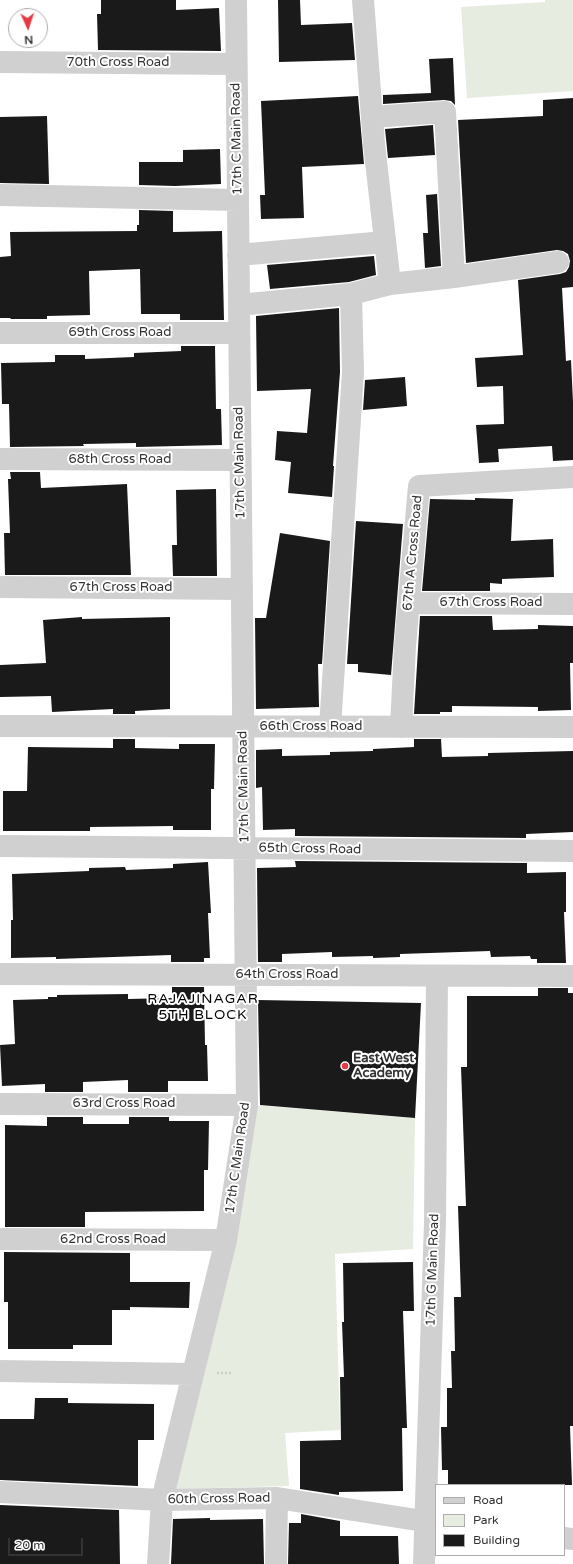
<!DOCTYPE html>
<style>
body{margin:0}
#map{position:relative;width:573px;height:1564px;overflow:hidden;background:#fff;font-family:"Varela Round",sans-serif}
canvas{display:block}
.legend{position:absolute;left:435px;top:1484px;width:130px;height:72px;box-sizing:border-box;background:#fff;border:1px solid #adadad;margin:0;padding:5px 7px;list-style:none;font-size:12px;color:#333}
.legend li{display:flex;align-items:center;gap:8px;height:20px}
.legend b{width:20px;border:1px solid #adadad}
.north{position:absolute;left:8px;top:8px;width:40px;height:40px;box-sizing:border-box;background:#fff;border:1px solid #adadad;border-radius:50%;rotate:177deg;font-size:11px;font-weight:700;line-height:16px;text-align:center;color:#333}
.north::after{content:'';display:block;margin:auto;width:14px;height:18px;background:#e63946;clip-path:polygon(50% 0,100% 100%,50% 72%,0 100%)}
.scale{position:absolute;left:8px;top:1538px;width:75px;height:18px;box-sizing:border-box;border:2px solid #333;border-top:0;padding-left:5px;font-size:12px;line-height:14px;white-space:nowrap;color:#333;-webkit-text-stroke:3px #fff;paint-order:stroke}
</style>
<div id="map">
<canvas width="573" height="1564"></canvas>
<ul class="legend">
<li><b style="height:5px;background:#d0d0d0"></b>Road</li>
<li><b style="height:11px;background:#e6ecdf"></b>Park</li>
<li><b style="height:11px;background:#1a1a1a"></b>Building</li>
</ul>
<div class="north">N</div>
<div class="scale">20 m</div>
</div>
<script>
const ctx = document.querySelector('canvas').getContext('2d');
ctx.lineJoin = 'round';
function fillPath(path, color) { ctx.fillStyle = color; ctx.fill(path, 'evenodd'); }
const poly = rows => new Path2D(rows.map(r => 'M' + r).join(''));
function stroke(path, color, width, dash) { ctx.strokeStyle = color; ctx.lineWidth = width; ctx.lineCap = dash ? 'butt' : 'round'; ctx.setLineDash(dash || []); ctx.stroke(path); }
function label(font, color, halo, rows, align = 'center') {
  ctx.font = font + ' "Varela Round",sans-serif'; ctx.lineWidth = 4; ctx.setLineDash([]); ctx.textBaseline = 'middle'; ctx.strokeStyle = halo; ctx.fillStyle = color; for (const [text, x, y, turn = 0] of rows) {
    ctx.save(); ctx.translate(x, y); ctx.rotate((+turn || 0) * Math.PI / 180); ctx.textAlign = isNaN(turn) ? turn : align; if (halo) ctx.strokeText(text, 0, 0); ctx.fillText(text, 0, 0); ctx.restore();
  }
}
fillPath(poly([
 [545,0,573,0,573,91,467,98,461,7,545,2],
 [255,1105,415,1118,413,1249,335,1254,340,1430,285,1433,289,1486,176,1489,175,1465]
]), '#e6ecdf');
fillPath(poly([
 [101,0,176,0,176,10,219,8,221,51,98,50,97,14,101,14],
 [278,0,300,0,301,25,352,23,355,60,279,62],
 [453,58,455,105,451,101,444,100,383,104,383,95,431,93,429,59],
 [358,96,364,164,302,167,304,218,261,219,260,195,265,195,261,101],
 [573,98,573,287,562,288,566,361,571,360,573,402,573,460,553,461,552,446,498,449,499,462,479,463,476,425,504,424,503,386,477,387,475,358,523,355,518,280,560,274,566,272,569,267,570,261,568,254,563,251,557,250,466,263,458,120,543,116,543,100],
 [47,116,49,184,0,183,0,117],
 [433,125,435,155,388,158,385,129],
 [220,149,221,184,175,186,139,185,139,162,183,162,183,150],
 [437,194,441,266,425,268,423,233,428,233,426,195],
 [139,210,173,211,173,232,222,231,224,320,180,320,180,314,141,314,140,269,89,271,90,315,47,316,47,319,11,319,10,318,0,318,0,257,11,256,10,232,137,231,137,225,139,225],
 [374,256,376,275,349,282,270,289,267,265],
 [339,308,340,372,333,466,334,466,332,497,288,493,291,462,275,460,277,431,307,433,311,389,257,391,256,316],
 [181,346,215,346,216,409,221,409,222,445,136,447,136,443,83,444,84,446,10,447,9,404,2,404,1,363,55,362,55,355,85,355,85,359,134,357,134,353,181,351],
 [405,377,407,406,363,410,365,380],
 [10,472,40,472,41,488,127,484,131,575,5,575,4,533,10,533,8,479,11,479],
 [216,489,217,576,173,576,172,545,177,545,176,490],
 [475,498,513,499,511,541,553,539,554,577,502,579,502,584,490,583,490,591,422,591,430,499,475,500],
 [356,521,403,524,391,675,358,672,358,664,347,664],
 [280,533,330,541,322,664,318,664,319,707,256,709,255,618,266,618],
 [420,616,492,616,493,630,538,629,538,625,573,626,573,663,570,663,571,710,538,711,538,707,452,706,452,712,440,712,440,714,414,714],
 [82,617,82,619,170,617,170,709,135,711,135,714,113,714,113,709,52,712,51,696,0,697,0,665,46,663,43,620],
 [113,739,135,739,135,748,179,749,179,744,215,744,214,789,211,789,211,830,173,830,173,826,90,827,90,831,3,831,3,791,27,791,28,747,113,748],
 [414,739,441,739,442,757,488,756,488,753,573,751,573,832,526,834,526,838,295,836,295,829,263,830,262,787,256,788,256,750,282,749,282,756,330,755,330,752,373,751,373,749,414,747],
 [295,861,527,863,527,873,566,872,566,912,564,912,566,963,537,963,537,959,531,959,530,956,491,957,490,951,400,954,400,957,373,958,373,956,332,957,332,952,282,954,282,962,258,962,257,868,296,867],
 [208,862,211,913,208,913,210,958,204,958,204,962,171,962,171,955,56,959,56,957,11,958,11,920,13,920,12,874,89,871,89,868,125,867,126,870,173,868,173,864],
 [172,987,204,987,205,1045,207,1045,208,1081,168,1081,168,1092,128,1092,128,1080,83,1082,83,1092,45,1092,45,1084,2,1086,0,1045,15,1044,13,1000,48,999,48,997,57,997,57,995,128,994,128,999,172,998],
 [538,988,568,988,568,993,573,993,573,1426,570,1426,572,1485,448,1485,448,1470,442,1470,441,1427,447,1427,447,1388,452,1388,451,1351,455,1351,454,1297,461,1297,458,1206,466,1206,461,1067,467,1067,467,996,538,996],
 [258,1000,421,1003,415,1118,260,1105],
 [47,1117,83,1117,83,1124,129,1124,129,1117,169,1117,169,1121,209,1121,208,1170,204,1170,204,1211,85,1212,85,1227,5,1227,5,1125,47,1126],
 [4,1252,130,1253,130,1282,190,1282,189,1308,130,1307,130,1310,112,1310,112,1345,73,1345,73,1349,8,1349,8,1302,4,1302],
 [413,1262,414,1311,403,1311,407,1428,402,1428,403,1491,339,1492,339,1495,300,1489,300,1441,341,1440,340,1377,344,1377,342,1322,344,1322,343,1263],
 [35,1398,68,1398,68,1403,154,1404,154,1440,138,1440,138,1486,0,1480,0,1419,34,1419],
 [0,1505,119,1510,120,1564,0,1564],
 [301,1514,340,1521,340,1536,398,1536,399,1564,288,1564,289,1523,301,1523],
 [210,1518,210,1520,263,1519,264,1564,171,1564,173,1519]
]), '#1a1a1a');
stroke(poly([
 [217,1373,231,1373]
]), '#cdcdcd', 2.5, [2, 2]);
stroke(poly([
 [0,62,236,64],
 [372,117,445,112,454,277,390,284],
 [0,195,238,200],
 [238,255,385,242],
 [454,277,558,262],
 [239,305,351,294,390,284,374,144,363,0],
 [0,333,239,333],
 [0,459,240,460],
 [0,587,242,589],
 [409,603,573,604],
 [0,726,573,727],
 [330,727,353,372,351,294],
 [401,727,405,646,419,486,573,477],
 [0,846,573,851],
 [0,974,573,976],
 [0,1104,247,1105],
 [0,1239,226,1240],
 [0,1371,192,1374],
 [0,1492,162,1500,277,1498,436,1523],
 [564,1538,573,1539],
 [158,1564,162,1500,226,1240,247,1105,236,0],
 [276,1564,277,1498],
 [424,1564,435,1222,437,976]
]), '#d0d0d0', 22);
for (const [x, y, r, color] of [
 [345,1066,4,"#e63946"]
]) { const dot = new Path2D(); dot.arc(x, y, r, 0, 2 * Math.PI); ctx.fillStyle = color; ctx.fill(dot); stroke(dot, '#fff', 1.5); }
label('13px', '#333', '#fff', [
 ["70th Cross Road",118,63],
 ["17th C Main Road",237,139,-91],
 ["69th Cross Road",120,333],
 ["68th Cross Road",120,460],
 ["17th C Main Road",240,463,-91],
 ["67th A Cross Road",413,553,-85],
 ["67th Cross Road",121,588],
 ["67th Cross Road",491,603],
 ["66th Cross Road",311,727],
 ["17th C Main Road",244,787,-91],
 ["65th Cross Road",310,849,1],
 ["64th Cross Road",287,975],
 ["63rd Cross Road",124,1104],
 ["17th C Main Road",238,1158,-82],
 ["62nd Cross Road",113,1240],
 ["17th G Main Road",433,1270,-88],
 ["60th Cross Road",219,1499,-1]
]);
label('bold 13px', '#333', '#fff', [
 ["East West",353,1059],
 ["Academy",353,1074]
], 'left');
ctx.letterSpacing = '1px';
label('14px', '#000', '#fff', [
 ["RAJAJINAGAR",203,999],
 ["5TH BLOCK",203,1015]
]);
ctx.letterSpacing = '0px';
</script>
